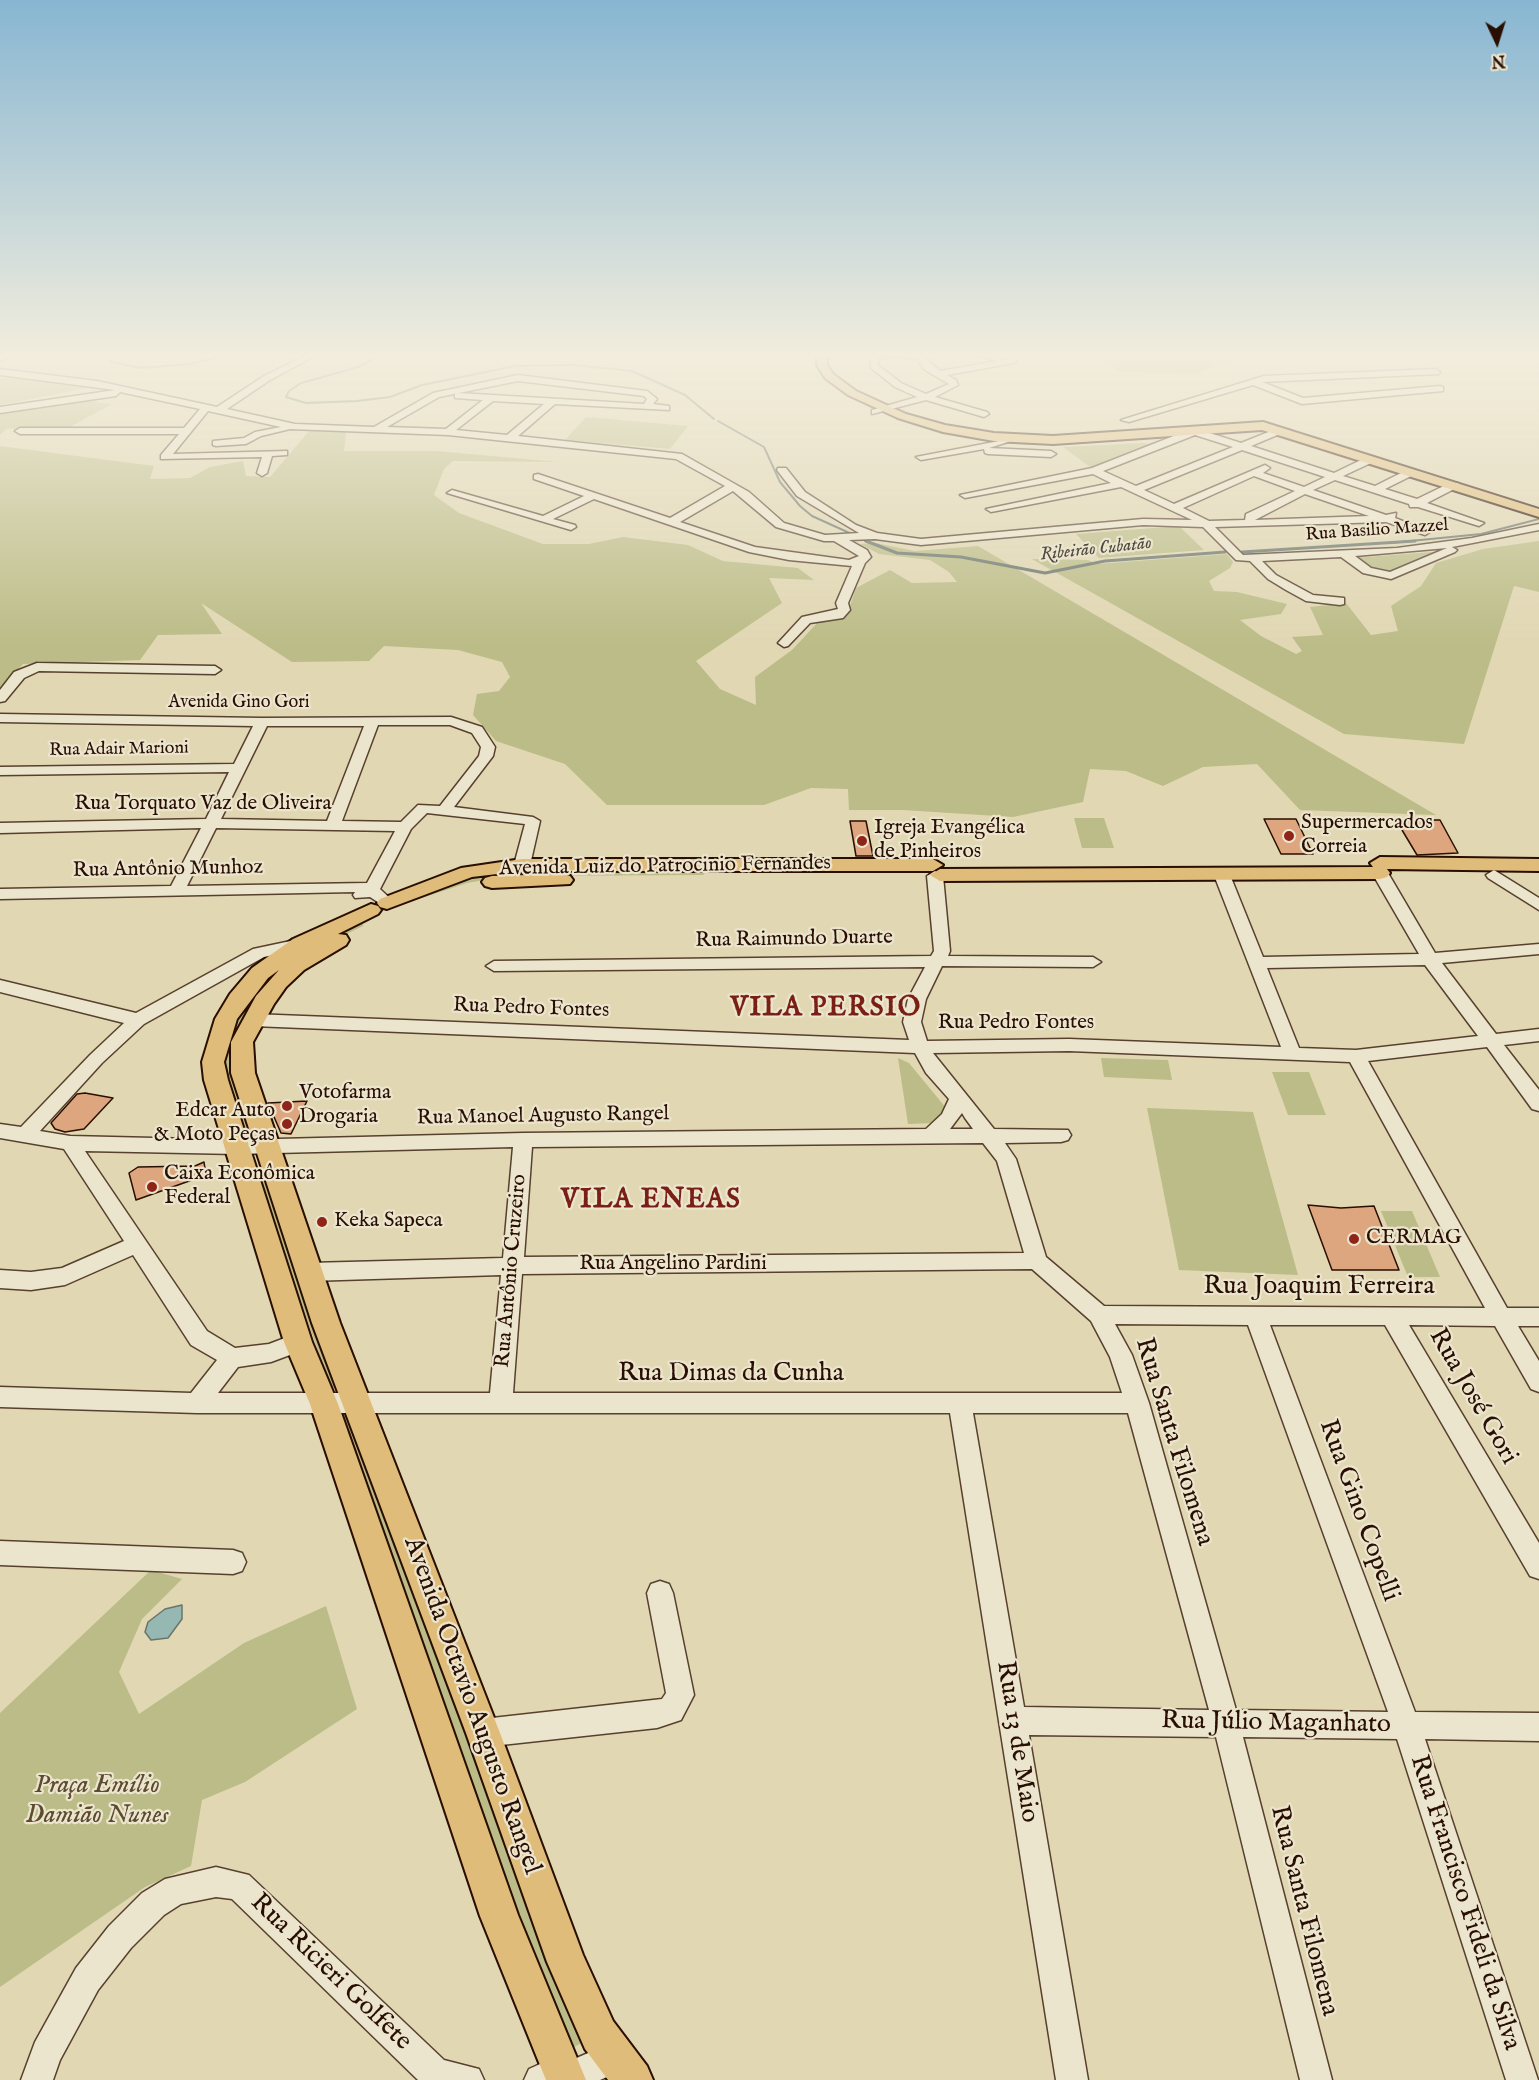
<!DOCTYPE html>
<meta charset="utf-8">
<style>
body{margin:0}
#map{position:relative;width:1539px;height:2080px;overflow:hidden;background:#e1d7b3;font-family:"IM FELL English",serif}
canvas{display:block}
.north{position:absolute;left:1467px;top:12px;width:60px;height:60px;-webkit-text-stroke:4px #ece5ce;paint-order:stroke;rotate:176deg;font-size:16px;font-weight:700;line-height:24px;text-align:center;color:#290e02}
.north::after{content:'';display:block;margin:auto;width:21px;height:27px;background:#290e02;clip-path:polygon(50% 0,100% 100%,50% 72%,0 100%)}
</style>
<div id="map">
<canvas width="1539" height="2080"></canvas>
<div class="north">N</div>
</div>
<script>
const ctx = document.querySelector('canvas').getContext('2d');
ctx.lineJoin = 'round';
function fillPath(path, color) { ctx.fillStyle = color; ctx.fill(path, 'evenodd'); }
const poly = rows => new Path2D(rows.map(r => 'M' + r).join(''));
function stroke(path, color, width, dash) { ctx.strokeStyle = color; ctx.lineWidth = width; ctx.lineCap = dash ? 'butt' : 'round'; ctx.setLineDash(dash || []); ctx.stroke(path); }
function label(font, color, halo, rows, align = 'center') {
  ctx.font = font + ' "IM FELL English",serif'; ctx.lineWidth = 4.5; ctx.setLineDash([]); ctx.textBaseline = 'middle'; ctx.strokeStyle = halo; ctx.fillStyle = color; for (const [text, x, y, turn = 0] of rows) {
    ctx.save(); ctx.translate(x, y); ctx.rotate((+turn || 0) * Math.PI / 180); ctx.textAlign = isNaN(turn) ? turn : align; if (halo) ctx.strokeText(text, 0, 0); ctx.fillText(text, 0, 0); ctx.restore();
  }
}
fillPath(poly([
 [1094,354,1288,354,1231,359,1197,374,1120,372],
 [0,378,17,379,88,388,0,405],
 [80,400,112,404,68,428,6,429,0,435,0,412],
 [586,417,688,426,670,449,565,440],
 [309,431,346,432,344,451,437,451,558,462,453,461,444,469,434,495,459,513,543,544,589,544,623,537,688,545,723,561,798,568,814,580,769,578,782,603,696,661,720,689,756,705,755,677,792,650,819,621,847,615,856,588,890,570,912,583,957,582,949,572,930,560,879,554,860,544,876,543,915,551,978,546,1436,815,1300,810,1257,764,1203,767,1163,786,1126,771,1090,769,1083,802,1013,817,903,810,849,810,848,789,811,788,764,805,607,805,565,764,496,741,473,715,477,694,499,691,510,677,502,662,458,650,384,646,369,661,292,662,201,603,222,634,158,635,140,660,23,664,0,688,0,446,154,466,150,479,190,478,210,467,243,461,246,476,270,477],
 [1141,443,1154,444,1094,470,1063,447],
 [1179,526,1204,550,1099,558,1076,534],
 [1539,541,1539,592,1514,586,1464,744,1344,734,1032,559,1088,560,1097,564,1227,554,1233,562,1230,568,1209,581,1214,591,1237,592,1287,604,1281,614,1240,620,1261,636,1296,654,1302,651,1292,637,1323,635,1310,607,1346,603,1371,635,1398,631,1391,606,1421,586,1436,563,1483,549],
 [1445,551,1394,574,1372,571,1353,558],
 [1074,818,1104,818,1114,848,1082,848],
 [1362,866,1365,868,948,869,1067,867],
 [507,871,707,871,703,875,507,876,467,883,407,903,402,898,470,875],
 [363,921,363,926,317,948,252,1008,252,1131,245,1133,224,1073,223,1055,238,1012,252,992,299,951],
 [898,1058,909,1063,946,1108,943,1118,933,1123,908,1124],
 [1101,1058,1168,1060,1172,1080,1104,1077],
 [1272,1072,1309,1072,1326,1115,1288,1115],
 [1147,1108,1253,1112,1298,1275,1179,1270],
 [255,1170,262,1171,264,1176,340,1385,328,1390,325,1371],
 [1381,1211,1412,1211,1440,1277,1408,1277],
 [347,1412,582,2033,580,2044,572,2048,521,1926,340,1414],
 [151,1570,182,1579,142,1619,119,1672,139,1714,244,1643,326,1606,357,1709,245,1782,202,1800,191,1866,145,1887,0,1987,0,1713]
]), '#bbbc87');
const water = poly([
 [182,1605,182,1619,168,1638,151,1640,145,1632,148,1622,165,1609,182,1605]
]);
fillPath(water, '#95b8b2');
stroke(water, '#6a746c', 1.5);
stroke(poly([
 [103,354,112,362,140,368,190,364,228,354],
 [382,354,358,367,301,383,289,391,286,397,306,403,357,401,390,397,422,385,515,366,573,365,632,371,685,395,714,419],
 [718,421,764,447,780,482,800,506,812,516,854,535],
 [865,541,870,543],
 [1390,543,1481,534,1539,519]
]), '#6a746c', 2);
stroke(poly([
 [866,541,897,553,961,557,1045,573,1105,561,1225,552],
 [1242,552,1415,541]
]), '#6a746c', 3);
const building = poly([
 [1264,819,1296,819,1313,854,1281,854,1264,819],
 [1396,820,1440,820,1458,853,1417,855,1396,820],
 [850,821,866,821,873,856,856,856,850,821],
 [85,1093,113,1098,84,1129,65,1132,55,1129,51,1123,77,1094,85,1093],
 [307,1101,291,1134,281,1133,268,1103,307,1101],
 [204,1162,206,1175,136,1200,129,1173,138,1167,195,1166,204,1162],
 [1308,1205,1341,1208,1374,1206,1399,1270,1332,1270,1308,1205]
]);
fillPath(building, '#dda67e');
stroke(building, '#290e02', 1.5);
const minor = poly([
 [4,354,15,354,0,361,0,355,4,354],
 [309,354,319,354,270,380,227,409,295,424,374,427,433,393,518,375,647,391,657,399,653,404,669,406,669,410,555,404,518,436,682,454,749,492,784,523,825,535,859,533,797,496,777,470,778,468,786,468,805,492,856,525,877,533,921,539,1143,519,1192,520,1121,487,991,512,986,509,1111,483,1093,474,965,498,960,495,1092,468,1194,428,1241,443,1276,429,1282,429,1282,433,1251,446,1334,473,1365,458,1373,458,1373,462,1343,476,1375,486,1407,470,1415,470,1415,474,1385,489,1417,499,1450,483,1458,483,1458,487,1427,503,1484,523,1479,526,1418,507,1410,507,1409,504,1335,480,1313,490,1386,515,1396,513,1395,518,1430,532,1425,535,1386,522,1215,527,1243,555,1397,548,1472,538,1539,524,1539,530,1452,547,1457,550,1455,552,1391,579,1363,573,1341,557,1262,561,1276,575,1313,595,1344,598,1344,604,1340,605,1306,601,1286,590,1268,579,1250,561,1236,560,1203,527,1143,525,921,545,875,539,849,540,867,550,871,557,865,563,848,603,850,610,843,618,810,623,788,646,784,647,778,643,802,617,838,609,836,603,852,566,789,560,749,552,594,499,553,519,575,525,576,527,571,530,447,493,452,490,543,516,584,496,534,479,534,475,538,474,670,518,725,486,676,459,448,435,290,429,261,436,246,444,216,446,213,445,213,441,244,438,255,432,281,427,208,411,173,454,287,451,287,455,272,456,267,473,262,476,257,473,262,457,161,459,161,455,179,434,20,434,15,431,20,428,184,428,200,409,120,392,116,396,0,413,0,407,115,390,0,375,0,369,97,381,217,407,264,376,309,354],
 [518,381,644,396,647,399,644,404,458,393,455,394,455,398,483,400,446,429,387,427,439,397,518,381],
 [493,401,544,404,507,435,456,430,493,401],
 [1195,435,1233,447,1136,486,1103,471,1195,435],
 [1242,450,1325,477,1304,487,1263,473,1270,468,1265,465,1174,504,1144,490,1242,450],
 [1254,476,1295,491,1246,514,1245,520,1209,521,1183,508,1254,476],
 [733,491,776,527,824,541,834,541,859,556,849,560,755,547,680,522,733,491],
 [1305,494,1369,516,1255,520,1305,494],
 [1447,548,1390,572,1371,568,1355,556,1447,548],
 [870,354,920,354,940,371,997,361,969,354,985,354,1005,360,1013,354,1021,354,1014,363,947,375,956,380,958,385,935,397,987,412,989,414,984,417,926,400,872,414,872,410,917,397,895,387,871,368,870,354],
 [899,357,917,359,925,370,949,384,926,394,901,383,878,365,878,358,899,357],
 [1436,369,1440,372,1439,374,1262,382,1303,398,1440,386,1443,387,1443,391,1302,404,1253,385,1129,422,1121,420,1264,376,1436,369],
 [1011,435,1016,438,1014,440,989,448,1051,451,1056,454,1051,457,988,454,985,453,984,449,921,460,916,457,999,441,1011,435],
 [37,663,215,666,221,670,215,674,39,671,24,678,5,701,0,702,0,690,14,672,37,663],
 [0,714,262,718,451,717,482,727,495,747,493,756,454,807,533,817,540,821,530,865,522,870,514,865,525,824,427,813,411,829,380,889,395,903,387,908,370,897,355,898,353,895,355,892,0,899,0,889,171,886,201,828,0,833,0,823,206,819,229,772,0,775,0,767,234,764,253,726,0,722,0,714],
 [378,725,450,725,472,733,481,747,479,756,440,806,418,805,401,822,342,821,378,725],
 [267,726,364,726,327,821,221,819,267,726],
 [216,828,395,831,367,883,187,886,216,828],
 [1380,868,1388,873,1435,953,1539,944,1539,954,1442,963,1496,1034,1539,1029,1539,1041,1504,1045,1539,1090,1539,1111,1532,1109,1487,1047,1368,1061,1507,1308,1539,1308,1539,1326,1518,1326,1539,1361,1539,1392,1531,1389,1495,1326,1409,1325,1539,1543,1539,1579,1530,1576,1385,1325,1270,1325,1415,1712,1539,1713,1539,1741,1425,1739,1538,2080,1506,2080,1397,1739,1243,1737,1332,2080,1300,2080,1216,1737,1029,1735,1088,2080,1056,2080,950,1413,197,1413,0,1407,0,1387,191,1393,217,1360,191,1345,133,1255,65,1285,31,1290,0,1288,0,1270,31,1272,62,1268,124,1241,64,1149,0,1138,0,1124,21,1127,90,1055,124,1023,0,992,0,980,136,1013,253,949,300,939,308,944,306,948,264,957,144,1024,102,1063,40,1131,70,1136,237,1140,523,1133,926,1129,942,1114,949,1099,926,1073,915,1053,253,1026,244,1020,253,1014,909,1040,903,1022,908,999,925,967,494,971,486,966,494,961,931,956,934,951,927,876,935,871,943,876,950,951,948,956,1093,957,1101,962,1093,967,942,966,926,999,921,1022,927,1041,1069,1039,1281,1047,1214,875,1222,870,1230,875,1263,957,1419,954,1372,873,1380,868],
 [1425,965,1478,1036,1356,1050,1299,1048,1267,968,1425,965],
 [1069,1051,1350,1062,1485,1308,1104,1306,1046,1257,1016,1159,1005,1143,1061,1142,1068,1140,1071,1135,1068,1130,994,1129,933,1053,1069,1051],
 [962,1113,965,1118,973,1129,950,1129,962,1113],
 [983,1143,997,1161,1024,1253,524,1257,532,1147,983,1143],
 [513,1147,503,1258,309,1263,302,1266,298,1272,302,1278,309,1281,501,1275,490,1393,218,1393,238,1367,271,1362,306,1349,309,1342,306,1335,298,1333,269,1344,235,1348,207,1331,85,1151,237,1154,513,1147],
 [1032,1269,1091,1321,1110,1357,1122,1393,513,1393,522,1274,1032,1269],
 [1115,1324,1248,1325,1388,1712,1236,1710,1149,1403,1132,1355,1115,1324],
 [973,1413,1128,1413,1209,1710,1024,1707,973,1413],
 [1494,870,1539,898,1539,910,1488,878,1486,875,1494,870],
 [0,1541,233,1550,242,1553,246,1562,242,1571,233,1574,0,1565,0,1541],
 [660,1581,669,1584,673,1593,694,1695,681,1720,657,1728,483,1747,473,1743,469,1733,473,1723,483,1719,662,1699,666,1693,647,1593,651,1584,660,1581],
 [216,1867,249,1875,444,2060,479,2069,484,2080,418,2080,232,1899,216,1897,181,1904,164,1915,131,1948,98,1990,60,2060,53,2080,21,2080,35,2042,76,1968,109,1926,142,1893,165,1879,216,1867],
 [616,2041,627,2046,632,2057,627,2068,600,2080,524,2080,529,2069,540,2064,565,2063,616,2041]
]);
const major = poly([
 [817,354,827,354,827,365,833,374,856,391,906,414,945,425,994,433,1053,436,1263,422,1539,509,1539,517,1262,430,1053,444,994,441,943,432,898,418,848,395,825,378,817,365,817,354],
 [1380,857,1539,859,1539,871,1387,869,1390,873,1387,877,1380,879,940,881,930,875,940,869,1373,867,1370,863,1380,857],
 [522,859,933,859,943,865,933,871,522,871,472,877,387,909,380,907,377,903,380,899,461,868,522,859],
 [563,874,570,876,573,880,570,884,492,888,485,886,482,882,485,878,492,876,563,874],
 [371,904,378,906,381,910,378,914,338,934,346,935,349,940,346,945,304,970,286,987,274,1004,253,1042,255,1073,340,1323,500,1733,583,1955,613,2021,647,2066,653,2080,608,2080,585,2049,547,1962,466,1733,312,1323,231,1073,231,1042,256,996,279,970,268,978,237,1019,224,1062,228,1080,312,1342,338,1404,518,1915,586,2080,546,2080,480,1916,310,1404,284,1342,204,1080,202,1062,215,1019,230,994,252,968,293,939,371,904]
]);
stroke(minor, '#57402e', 3);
stroke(major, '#290e02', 4);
fillPath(minor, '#ece5ce');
fillPath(major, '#e0bc7a');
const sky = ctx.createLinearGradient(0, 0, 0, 645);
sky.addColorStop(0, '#87b6d2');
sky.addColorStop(0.55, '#f2eddd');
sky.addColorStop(1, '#f2eddd00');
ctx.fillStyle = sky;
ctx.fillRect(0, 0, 1539, 645);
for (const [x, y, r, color] of [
 [1289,836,6,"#8f2418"],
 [862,841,6,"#8f2418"],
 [287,1106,6,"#8f2418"],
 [287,1124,6,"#8f2418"],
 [152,1187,6,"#8f2418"],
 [322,1222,6,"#8f2418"],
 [1354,1239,6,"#8f2418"]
]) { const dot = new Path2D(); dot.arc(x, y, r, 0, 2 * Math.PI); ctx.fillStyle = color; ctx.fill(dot); stroke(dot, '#ece5ce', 2); }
label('18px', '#290e02', '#ece5ce', [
 ["Rua Basilio Mazzel",1377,531,-4],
 ["Avenida Gino Gori",239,703],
 ["Rua Adair Marioni",119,750,-1]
]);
label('italic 18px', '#4f4a40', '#ece5ce', [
 ["Ribeirão Cubatão",1096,550,-6]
]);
label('21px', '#290e02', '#ece5ce', [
 ["Rua Torquato Vaz de Oliveira",203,805],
 ["Avenida Luiz do Patrocinio Fernandes",665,867,-1],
 ["Rua Antônio Munhoz",168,870,-1],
 ["Rua Raimundo Duarte",794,940,-1],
 ["Rua Pedro Fontes",531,1009,2],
 ["Rua Pedro Fontes",1016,1024],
 ["Rua Manoel Augusto Rangel",543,1117,-1],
 ["Rua Angelino Pardini",673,1265],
 ["Rua Antônio Cruzeiro",512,1271,-85]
]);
label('21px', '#290e02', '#ece5ce', [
 ["Supermercados",1301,824],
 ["Correia",1301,848],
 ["Igreja Evangélica",874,829],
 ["de Pinheiros",874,853],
 ["Votofarma",299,1094],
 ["Drogaria",299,1118],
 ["Edcar Auto",275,1112,"right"],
 ["& Moto Peças",275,1136,"right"],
 ["Caixa Econômica",164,1175],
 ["Federal",164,1199],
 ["Keka Sapeca",334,1222],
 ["CERMAG",1366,1239]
], 'left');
label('26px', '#290e02', '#ece5ce', [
 ["Rua Joaquim Ferreira",1319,1288],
 ["Rua Dimas da Cunha",731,1375],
 ["Rua José Gori",1472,1397,60],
 ["Rua Santa Filomena",1173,1442,73],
 ["Rua Gino Copelli",1358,1511,70],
 ["Avenida Octavio Augusto Rangel",471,1706,70],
 ["Rua Júlio Maganhato",1276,1724,1],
 ["Rua 13 de Maio",1016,1742,81],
 ["Rua Francisco Fideli da Silva",1464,1903,72],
 ["Rua Santa Filomena",1303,1911,76],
 ["Rua Ricieri Golfete",330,1973,44]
]);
label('italic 26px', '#5c4b31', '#ece5ce', [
 ["Praça Emílio",97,1787],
 ["Damião Nunes",97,1817]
]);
ctx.letterSpacing = '1.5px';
label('bold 27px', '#7a1f14', '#ece5ce', [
 ["VILA PERSIO",826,1009],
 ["VILA ENEAS",651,1201]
]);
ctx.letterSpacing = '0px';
</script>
